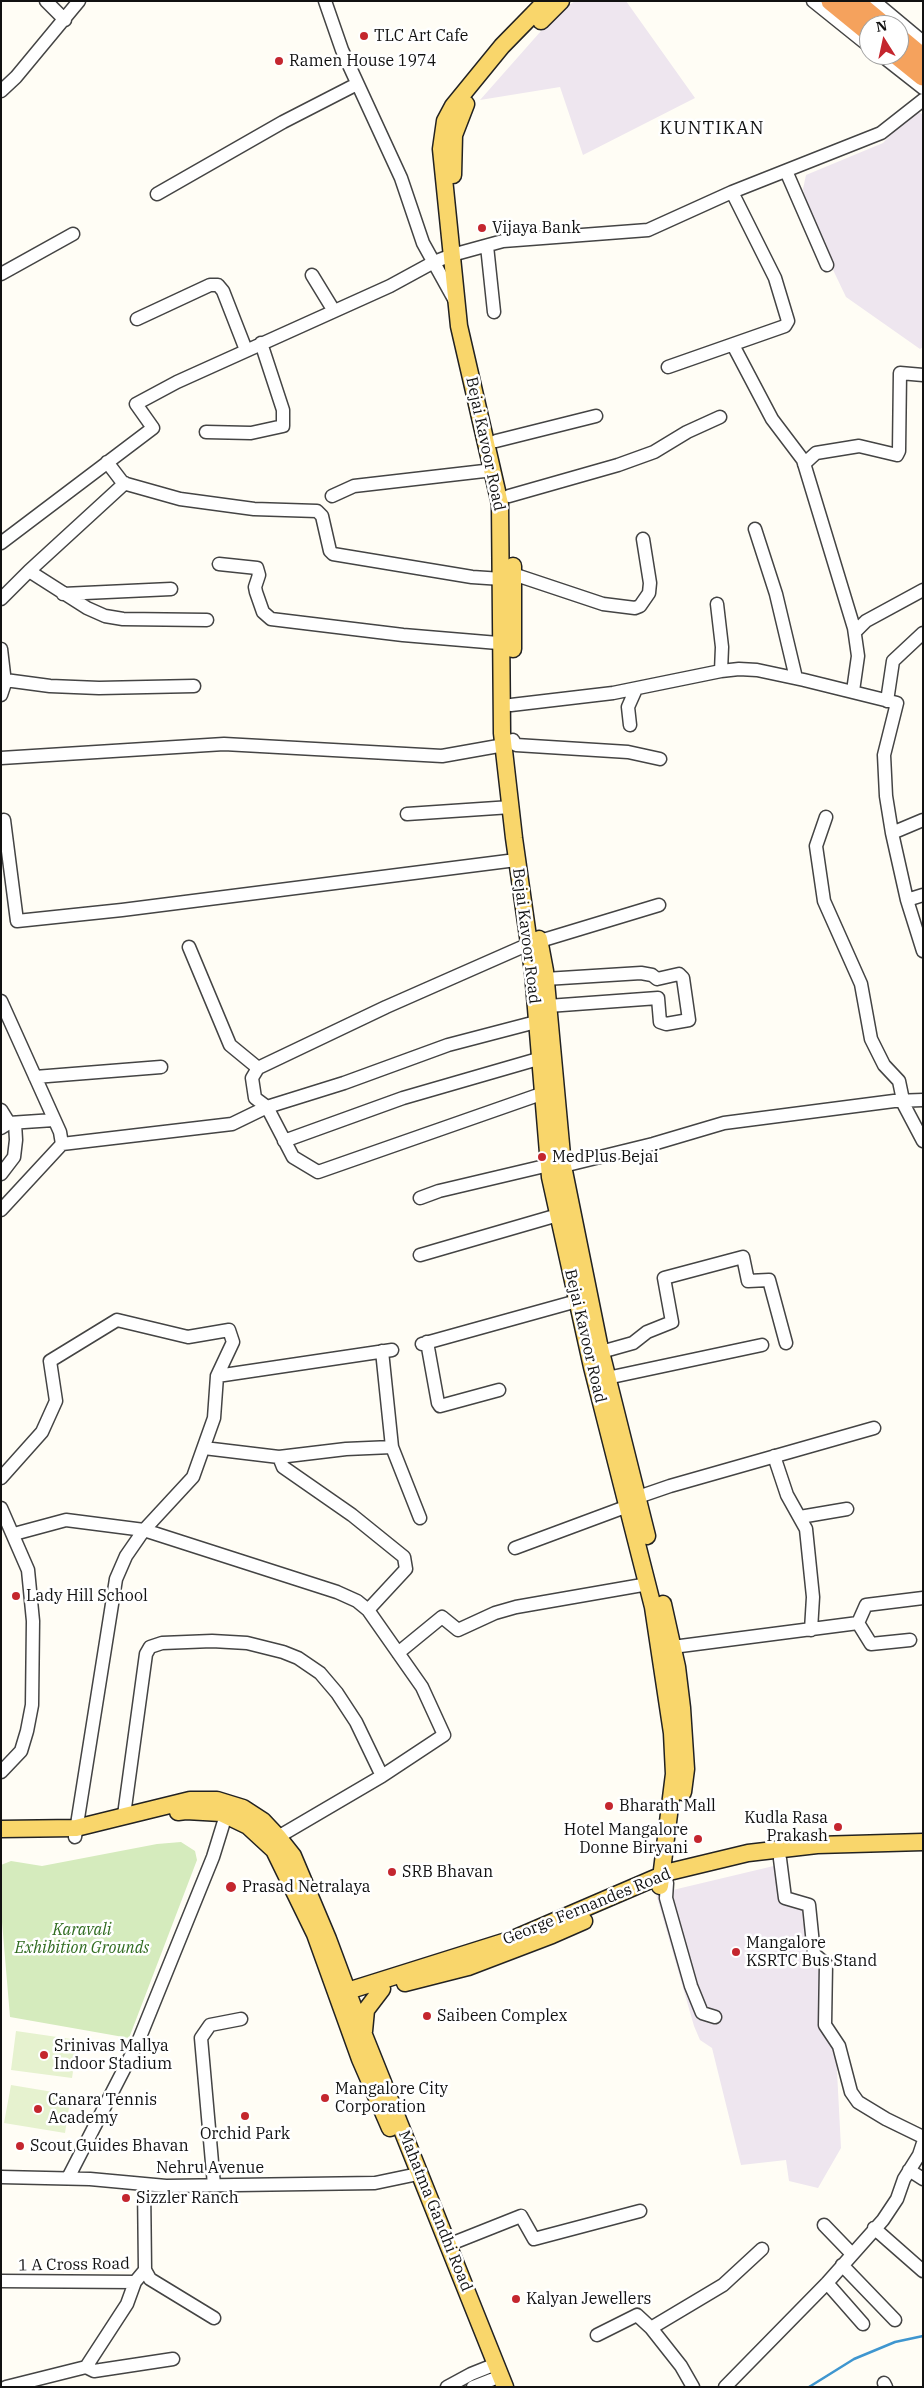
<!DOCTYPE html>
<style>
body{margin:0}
#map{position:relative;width:924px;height:2388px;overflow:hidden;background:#fffdf5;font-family:"IBM Plex Serif",serif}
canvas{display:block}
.frame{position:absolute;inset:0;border:2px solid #111;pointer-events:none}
.north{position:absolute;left:859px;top:15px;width:50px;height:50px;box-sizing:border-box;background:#fff;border:1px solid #a0a0a0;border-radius:50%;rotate:350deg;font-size:14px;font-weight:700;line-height:20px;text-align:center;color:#111}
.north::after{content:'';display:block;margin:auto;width:18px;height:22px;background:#c4262e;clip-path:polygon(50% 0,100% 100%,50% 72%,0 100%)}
</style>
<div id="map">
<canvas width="924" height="2388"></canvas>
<div class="frame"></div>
<div class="north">N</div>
</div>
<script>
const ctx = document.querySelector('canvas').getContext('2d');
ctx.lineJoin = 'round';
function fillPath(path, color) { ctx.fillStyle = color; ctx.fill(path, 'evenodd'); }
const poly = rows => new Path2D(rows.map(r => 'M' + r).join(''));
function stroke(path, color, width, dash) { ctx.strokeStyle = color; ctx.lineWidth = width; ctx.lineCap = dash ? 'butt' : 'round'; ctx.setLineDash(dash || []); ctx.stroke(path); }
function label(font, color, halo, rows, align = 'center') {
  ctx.font = font + ' "IBM Plex Serif",serif'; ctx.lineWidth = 5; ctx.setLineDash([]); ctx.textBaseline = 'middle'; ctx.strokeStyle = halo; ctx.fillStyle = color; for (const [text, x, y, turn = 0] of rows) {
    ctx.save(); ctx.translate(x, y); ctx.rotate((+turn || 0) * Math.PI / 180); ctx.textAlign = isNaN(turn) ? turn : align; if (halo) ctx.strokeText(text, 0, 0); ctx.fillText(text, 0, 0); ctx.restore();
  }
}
fillPath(poly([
 [575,1,626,1,695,98,583,155,560,87,480,100,556,14],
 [915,109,923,115,923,347,920,349,846,297,813,228,803,189,806,175,883,143],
 [782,1864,788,1902,810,1904,818,1969,826,1972,836,2052,841,2148,818,2188,789,2181,786,2160,741,2165,712,2048,700,2040,694,2026,656,1894]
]), '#eee6ef');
fillPath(poly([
 [181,1842,195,1851,197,1860,129,2038,10,2017,1,1910,1,1865,11,1861,42,1866,157,1844]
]), '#d5ebbd');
fillPath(poly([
 [16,2031,78,2040,72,2078,11,2070],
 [11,2085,71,2095,65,2133,4,2123]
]), '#e6f2cf');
stroke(poly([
 [809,2387,854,2359,895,2342,923,2336]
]), '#3f96cf', 2.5);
const minor = poly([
 [46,1,65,20],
 [325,1,342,50,401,178,423,243,454,299],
 [813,1,869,46],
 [874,1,923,42],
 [881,55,923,88],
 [1,91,16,77,79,1],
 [786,171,827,265],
 [157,194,283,122,357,84],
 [487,246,494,312],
 [1,274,73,234],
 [312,275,334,311],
 [137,319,210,285,218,285,223,291,246,350],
 [733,345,772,419,803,460,854,628,858,656,853,691],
 [668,367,785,326,788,321,775,278,732,192],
 [206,432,251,433,283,426,283,410,261,343],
 [496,441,596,416],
 [107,462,123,483,180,499,254,509,317,511,322,516,330,551,333,554,472,577,502,579],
 [804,464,816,453,859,446,897,455,899,451,900,373,923,375],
 [332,496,354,486,493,470],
 [509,496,618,465,654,452,687,432,720,417],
 [755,529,776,594,796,678],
 [1,543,153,428,136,404,177,382,390,286,434,262,452,255,503,241,648,230,732,192,881,133,923,100],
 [219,564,257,568,259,575,255,587,256,592,263,612,271,619,403,635,510,644],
 [29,571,125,483],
 [513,574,603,604,635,608,640,606,649,593,650,583,643,539],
 [63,594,171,589],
 [1,599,29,571,87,608,105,616,123,619,207,620],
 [717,604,722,647,721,671],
 [855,632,866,621,923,590],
 [1,649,5,683,1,695],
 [5,680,50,686,99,688,194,686],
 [887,701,893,661,923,633],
 [511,705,613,693,721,671,739,669,757,670,804,680,897,703,884,755,886,796,892,833,907,900,923,951],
 [630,725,628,707,636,689],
 [513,740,516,745,628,752,660,759],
 [1,758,224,744,442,756,504,745],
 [407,814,511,807],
 [826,817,816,846,824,901,861,984,871,1039,884,1065,899,1081,904,1105,923,1141],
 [4,820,17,921,122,910,516,860],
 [892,833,923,820],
 [907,900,923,895],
 [540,941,659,905],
 [529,944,386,1007,258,1068,252,1078,255,1098,267,1107,293,1157,318,1172,541,1094],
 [189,947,230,1045,258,1068],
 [545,979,641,973,652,975,657,979,679,974,683,978,689,1020,666,1024,660,1022,658,998,548,1006],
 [1,1001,60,1132,62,1144,1,1210],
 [35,1077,161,1067],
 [1,1110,9,1123,1,1128],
 [9,1123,54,1120],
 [284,1141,403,1098,538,1059],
 [62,1144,232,1124,267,1107,344,1083,448,1045,536,1022],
 [555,1168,653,1144,724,1123,894,1101,923,1100],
 [1,1174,14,1157,16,1140,15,1123],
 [420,1198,439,1191,549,1165],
 [420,1255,558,1215],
 [427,1342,438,1403,440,1406,499,1390],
 [422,1344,577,1301],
 [382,1351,392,1447,420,1518],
 [601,1352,633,1343,647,1332,672,1322,664,1278,743,1257,748,1281,769,1280,786,1343],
 [217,1376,392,1350],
 [607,1378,762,1345],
 [204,1448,279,1457,346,1449,392,1447],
 [774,1456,787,1495,806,1529,813,1597,811,1630],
 [279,1457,283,1467,352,1515,404,1557,406,1569,368,1610],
 [1,1478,42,1432,56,1401,50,1361,117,1320,188,1337,229,1330,233,1342,217,1376,214,1418,193,1477,144,1530,126,1556,116,1579,75,1837],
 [638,1497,670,1486,874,1428],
 [1,1508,28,1570,33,1621,32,1705,27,1731,21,1751,1,1772],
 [800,1517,847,1509],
 [14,1534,66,1520,144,1530,337,1592,357,1601,368,1610,422,1687,444,1735,382,1776,278,1837],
 [515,1548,628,1506],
 [858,1623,866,1605,923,1598],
 [665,1648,858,1623,871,1644,910,1640],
 [398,1653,442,1617,458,1630,495,1613,516,1607,648,1584],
 [124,1815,146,1654,150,1647,162,1643,212,1641,247,1643,283,1652,298,1658,320,1673,337,1693,356,1722,382,1776],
 [780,1859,785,1898,809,1905,814,1954,826,1964,825,2025,839,2046,851,2092,858,2102,886,2119,923,2137],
 [667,1883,666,1898,691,1986,702,2013,715,2017],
 [909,2170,923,2179],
 [1,2177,90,2179,166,2186,375,2183,418,2174],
 [68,2178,138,2042,213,1857,226,1815],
 [214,2185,201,2038,210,2025,241,2019],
 [824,2225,852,2254],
 [874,2228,923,2271],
 [448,2245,521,2216,534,2239,640,2211],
 [842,2265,895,2320],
 [145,2270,150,2279,214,2318],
 [1,2281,135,2282,145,2270,144,2184],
 [827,2283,863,2324],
 [597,2335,637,2315,651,2328],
 [86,2367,94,2371,173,2359],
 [884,2383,886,2387],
 [6,2387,86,2367,127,2304,135,2282],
 [447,2387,471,2374,496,2364],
 [473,2387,501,2376],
 [693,2387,681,2366,651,2328,723,2285,762,2249],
 [725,2387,827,2283,883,2220,897,2199,904,2179,919,2155,923,2143]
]);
const major = poly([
 [546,1,502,46,453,106,445,121,441,149,459,326,500,504,502,733,514,838,533,972,550,1177,592,1367,653,1607,672,1733,674,1774,660,1886],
 [541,21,561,1],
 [453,175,454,135,466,104],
 [513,649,513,566],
 [539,939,545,971,563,1166,599,1344,647,1536],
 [663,1604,677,1667,682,1708,686,1769,683,1792],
 [178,1812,186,1811,221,1813,248,1826,274,1850,315,1934,360,2059,390,2128],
 [1,1829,76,1828,190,1800,217,1800,243,1808,263,1821,278,1837,293,1856,328,1939,360,2025,505,2387],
 [405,1983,468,1967,552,1935,584,1921],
 [338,1994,513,1939,669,1872,748,1853,817,1845,923,1842],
 [364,2031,366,2010,382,1989]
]);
const highway = poly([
 [831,1,869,32],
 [854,1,883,25],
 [899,38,923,58],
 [897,55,923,76]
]);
stroke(minor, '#444', 15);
stroke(major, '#222', 19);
stroke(highway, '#222', 21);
stroke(minor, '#fff', 12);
stroke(major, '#f9d66b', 16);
stroke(highway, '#f5a25d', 19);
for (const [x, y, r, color] of [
 [364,36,5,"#c4262e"],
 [279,61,5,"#c4262e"],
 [482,228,5,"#c4262e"],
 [542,1157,5,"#c4262e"],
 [16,1596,5,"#c4262e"],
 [609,1806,5,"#c4262e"],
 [838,1827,5,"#c4262e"],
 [698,1839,5,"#c4262e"],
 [392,1872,5,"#c4262e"],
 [231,1887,6,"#c4262e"],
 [736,1952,5,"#c4262e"],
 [427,2016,5,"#c4262e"],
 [44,2055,5,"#c4262e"],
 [325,2098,5,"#c4262e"],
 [38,2109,5,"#c4262e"],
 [245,2116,5,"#c4262e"],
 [20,2146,5,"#c4262e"],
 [126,2198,5,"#c4262e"],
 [516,2299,5,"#c4262e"]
]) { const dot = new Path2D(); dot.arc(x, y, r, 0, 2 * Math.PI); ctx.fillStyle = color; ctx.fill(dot); stroke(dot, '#fff', 2); }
label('16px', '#111', '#fff', [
 ["TLC Art Cafe",374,36],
 ["Ramen House 1974",289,61],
 ["Vijaya Bank",492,228],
 ["MedPlus Bejai",552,1157],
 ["Lady Hill School",26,1596],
 ["Bharath Mall",619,1806],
 ["Kudla Rasa",828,1818,"right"],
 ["Prakash",828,1836,"right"],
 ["Hotel Mangalore",688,1830,"right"],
 ["Donne Biryani",688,1848,"right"],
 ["SRB Bhavan",402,1872],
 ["Prasad Netralaya",242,1887],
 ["Mangalore",746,1943],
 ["KSRTC Bus Stand",746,1961],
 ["Saibeen Complex",437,2016],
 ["Srinivas Mallya",54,2046],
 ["Indoor Stadium",54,2064],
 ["Mangalore City",335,2089],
 ["Corporation",335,2107],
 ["Canara Tennis",48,2100],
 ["Academy",48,2118],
 ["Orchid Park",245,2134,"center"],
 ["Scout Guides Bhavan",30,2146],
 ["Sizzler Ranch",136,2198],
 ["Kalyan Jewellers",526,2299]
], 'left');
label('16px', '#111', '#fff', [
 ["Bejai Kavoor Road",485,444,78],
 ["Bejai Kavoor Road",526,936,83],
 ["Bejai Kavoor Road",585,1336,77],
 ["George Fernandes Road",587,1907,-22],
 ["Nehru Avenue",210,2168],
 ["Mahatma Gandhi Road",435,2211,68],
 ["1 A Cross Road",74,2265,-1]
]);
label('italic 16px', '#2f6b1f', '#fff', [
 ["Karavali",82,1930],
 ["Exhibition Grounds",82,1948]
]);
ctx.letterSpacing = '1px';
label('18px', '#111', '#fff', [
 ["KUNTIKAN",712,129]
]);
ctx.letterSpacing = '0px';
</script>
